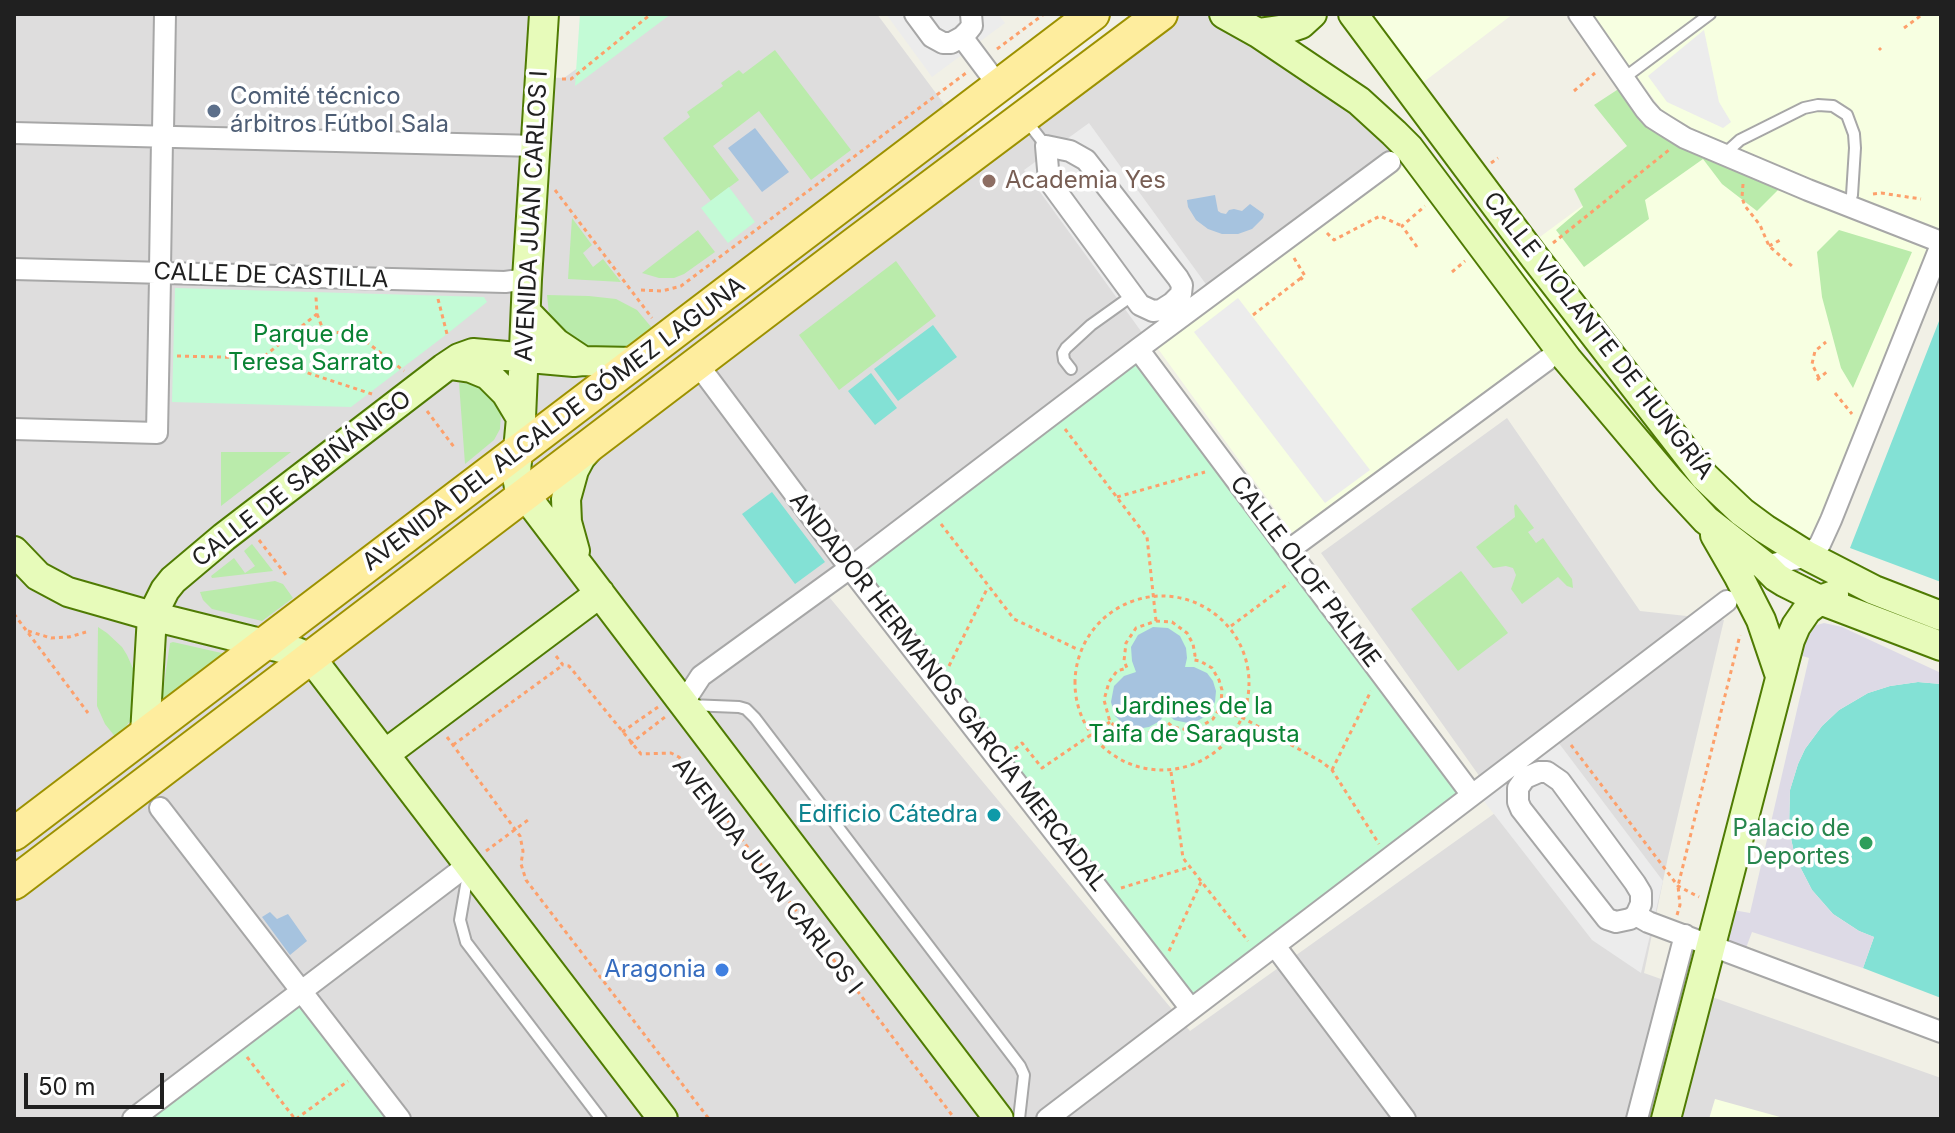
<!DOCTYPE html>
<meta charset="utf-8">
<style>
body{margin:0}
#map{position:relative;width:1955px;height:1133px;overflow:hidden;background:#f1f0e6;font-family:Inter,sans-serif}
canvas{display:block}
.frame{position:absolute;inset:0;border:16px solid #202020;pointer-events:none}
.scale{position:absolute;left:24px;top:1073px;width:140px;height:36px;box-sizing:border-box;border:4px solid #202020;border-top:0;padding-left:10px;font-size:24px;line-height:28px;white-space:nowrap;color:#202020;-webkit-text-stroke:6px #fff;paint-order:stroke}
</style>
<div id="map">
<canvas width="1955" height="1133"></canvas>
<div class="frame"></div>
<div class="scale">50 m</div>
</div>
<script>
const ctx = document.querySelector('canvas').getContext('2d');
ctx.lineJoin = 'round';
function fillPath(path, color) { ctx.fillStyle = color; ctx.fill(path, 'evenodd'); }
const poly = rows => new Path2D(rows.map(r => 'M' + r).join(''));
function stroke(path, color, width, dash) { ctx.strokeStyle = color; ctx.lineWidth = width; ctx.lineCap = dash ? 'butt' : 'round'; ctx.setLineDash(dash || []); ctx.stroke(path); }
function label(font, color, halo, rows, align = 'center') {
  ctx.font = font + ' Inter,sans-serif'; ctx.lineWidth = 7; ctx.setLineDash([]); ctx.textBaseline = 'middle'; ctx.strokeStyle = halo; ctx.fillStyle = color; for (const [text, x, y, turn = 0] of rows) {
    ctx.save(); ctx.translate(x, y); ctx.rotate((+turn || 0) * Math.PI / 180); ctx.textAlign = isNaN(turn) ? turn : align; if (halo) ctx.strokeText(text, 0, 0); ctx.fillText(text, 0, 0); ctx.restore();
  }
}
fillPath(poly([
 [14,14,543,14,540,77,564,78,651,14,877,14,979,151,1159,14,1228,14,1405,144,1219,281,1072,386,815,580,1190,1031,1502,808,1321,553,1507,418,1640,611,1724,620,1668,857,1644,973,1941,1078,1941,1119,14,1119]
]), '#dedddd');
fillPath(poly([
 [1369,14,1513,14,1421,84],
 [1578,14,1941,14,1941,228,1812,542,1735,497,1605,329,1306,552,1148,335,1399,148,1495,270,1658,150,1661,109,1633,71],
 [1715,1099,1780,1117,1780,1119,1709,1119]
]), '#f7ffe1');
fillPath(poly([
 [775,50,851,150,811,180,759,111,713,146,739,180,711,201,663,138,690,117,687,112,723,86,721,83,739,70,743,74],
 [1620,88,1783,185,1757,211,1722,184,1703,159,1645,200,1649,219,1584,267,1556,230,1583,207,1574,189,1627,146,1594,105],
 [572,218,592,245,583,253,593,267,603,259,621,282,568,279],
 [698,230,715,252,684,274,674,278,659,278,642,273],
 [1839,230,1912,252,1853,388,1841,368,1822,297,1817,252],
 [896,261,936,316,839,390,799,335],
 [547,295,589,296,616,299,637,310,652,328,627,348,584,349,557,330,549,314],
 [459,383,478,384,493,398,501,413,500,429,494,440,465,464],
 [221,452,291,452,221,506],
 [1516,504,1534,528,1528,532,1536,543,1543,538,1572,579,1573,588,1567,586,1558,577,1522,604,1511,589,1516,575,1513,568,1506,566,1493,568,1476,547,1515,517,1514,506],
 [252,544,273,571,212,578,211,576,234,558,245,573,255,566,244,551],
 [1461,571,1508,633,1458,671,1411,609],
 [275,581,283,584,293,598,262,621,212,609,203,600,200,592],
 [98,627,107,633,122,647,127,655,135,673,137,685,135,706,130,721,117,739,105,724,97,706],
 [173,642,226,654,161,705,170,643]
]), '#baebab');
fillPath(poly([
 [580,14,671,14,575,86],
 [729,187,755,222,728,243,701,208],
 [175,288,484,297,487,302,447,334,351,407,172,402],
 [1138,363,1462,790,1189,997,865,570],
 [301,1001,392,1119,147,1119]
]), '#c3fbd6');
fillPath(poly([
 [1941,316,1941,582,1850,548],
 [933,325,957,357,898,401,874,369],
 [871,373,897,408,875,425,848,391],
 [772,492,825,562,795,584,742,514],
 [1918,682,1941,684,1941,998,1863,968,1874,937,1859,931,1833,914,1812,890,1795,857,1789,829,1790,790,1798,764,1805,749,1822,726,1839,710,1868,693,1890,686]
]), '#83e1d5');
fillPath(poly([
 [886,14,998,14,1005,23,932,77],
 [1704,30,1719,102,1731,122,1723,128,1667,102,1648,76],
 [1089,123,1208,287,1143,334,1024,170],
 [1238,298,1370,470,1325,503,1194,332],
 [1558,742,1663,881,1641,973,1592,940,1483,800]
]), '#ececec');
fillPath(poly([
 [1824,623,1842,627,1941,673,1941,684,1918,682,1890,686,1868,693,1839,710,1822,726,1805,749,1798,764,1790,790,1789,829,1795,857,1812,890,1833,914,1859,931,1874,937,1863,968,1752,932,1746,948,1729,943,1726,939,1733,910,1750,913,1809,658,1796,654,1810,627]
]), '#dddae6');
fillPath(poly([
 [755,128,789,172,762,192,728,148],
 [1215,195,1218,211,1221,213,1226,214,1229,210,1234,209,1242,211,1250,204,1264,214,1263,218,1252,229,1238,234,1222,234,1208,229,1196,220,1188,207,1187,200],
 [1153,627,1168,628,1180,636,1186,648,1187,658,1185,667,1194,667,1207,673,1213,681,1216,691,1215,702,1208,715,1199,720,1188,723,1174,720,1166,712,1160,721,1149,727,1137,729,1126,726,1115,716,1111,702,1114,686,1124,676,1136,672,1132,661,1131,647,1138,635],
 [270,912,277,919,288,914,307,941,290,955,262,917]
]), '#a6c3df');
const lane = poly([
 [1624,78,1710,14],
 [1025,119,1046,146],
 [1727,155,1730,149,1740,140,1804,108,1818,105,1833,106,1847,115,1854,134,1855,148,1852,195,1848,205],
 [1071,369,1064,360,1063,353,1066,348,1091,325,1133,295],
 [689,705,739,707,746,709,755,718,1020,1066,1024,1075,1019,1119],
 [468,874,460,920,466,942,601,1119]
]);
const street = poly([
 [915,14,932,37,943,43,951,43,962,37,968,31,972,26,971,14],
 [1579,14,1645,109,1653,118,1664,125,1685,138,1808,190,1941,242],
 [962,37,998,85],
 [163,131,165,14],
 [14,133,537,146],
 [1046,146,1070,151,1086,160,1178,278,1182,285,1181,294,1172,303,1161,310,1153,311,1140,305,1049,181,1046,146],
 [14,269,505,282,527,279],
 [160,269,162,139],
 [1138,349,1472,795],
 [705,374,850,568,1191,1009],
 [14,429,157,433,160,278],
 [1289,550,1547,360],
 [1765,566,1808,556,1820,544,1831,520,1941,245],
 [684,702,701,676,850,568,1138,349,1390,162],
 [1539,772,1547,772,1560,781,1635,883,1641,893,1641,904,1636,915,1630,919,1616,922,1607,919,1521,809,1518,802,1518,788,1525,778,1539,772],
 [160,808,400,1119],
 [1636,915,1648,922,1941,1032],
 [1275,946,1405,1119],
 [133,1119,469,864],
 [1047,1119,1727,601],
 [1637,1119,1685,935]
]);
const secondary = poly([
 [544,14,527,279,521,418,516,472,519,487,999,1119],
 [1224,14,1258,33,1359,101,1394,133,1409,148,1567,359,1669,480,1706,520,1765,566,1776,577,1784,582,1820,600,1941,646],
 [1353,14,1535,258,1704,476,1742,512,1765,529,1808,556,1874,590,1941,616],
 [1258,33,1286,29,1301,24,1312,14],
 [526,312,556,343,583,361],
 [450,365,471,368,488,375,506,393,521,418],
 [1715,535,1738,575,1761,620,1780,676],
 [14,551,38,576,68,592,152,616,297,652,311,658,663,1119],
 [575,551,567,522,566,499,574,470,581,457,589,448],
 [145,734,152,616,165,590,173,580,224,537,444,368,459,358,473,353,574,362,583,361,635,362],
 [385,754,600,593],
 [1666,1119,1790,640,1796,626,1807,610,1820,600,1834,595]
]);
const primary = poly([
 [14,834,1093,14],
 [14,883,853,245,1161,14]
]);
stroke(lane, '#a7a7a7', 14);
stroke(street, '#a7a7a7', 24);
stroke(secondary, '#4f7b03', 32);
stroke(primary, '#9c9100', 36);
stroke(poly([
 [1904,28,1923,14],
 [1879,48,1881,50],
 [997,49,1044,14],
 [562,79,571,79,651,14],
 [1574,91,1595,73],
 [1491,163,1498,158],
 [1743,184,1742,198,1745,206,1760,225,1769,246,1793,267],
 [555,190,652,318],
 [1873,194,1881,193,1921,199],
 [1327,233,1334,240,1380,216,1402,226],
 [1553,243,1669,150],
 [1769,246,1782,239],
 [1417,247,1402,226,1425,206],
 [1294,258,1305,276,1301,278,1305,282],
 [1452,272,1465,261],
 [641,290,662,291,681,286,966,73],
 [438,299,447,334],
 [317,314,324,332,355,333,404,371],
 [1253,315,1301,278],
 [177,356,262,358,317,314,316,297],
 [262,358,372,394],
 [1819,378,1812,364,1815,351,1826,342],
 [1817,380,1829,370],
 [1835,393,1852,414],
 [427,411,454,447],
 [1065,429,1147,537,1156,621],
 [1117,497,1205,472],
 [941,524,1014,619,1079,650],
 [259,540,286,575],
 '1075 683a87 87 0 1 1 174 0a87 87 0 1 1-174 0Z',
 [14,614,88,713],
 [1156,621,1172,622,1187,633,1193,644,1195,655,1194,660,1200,661,1212,668,1219,680,1222,690,1221,703,1219,709,1213,719,1200,727,1188,730,1173,727,1167,722,1163,727,1152,732,1137,735,1123,732,1110,722,1104,700,1109,682,1117,671,1127,668,1124,661,1126,643,1136,628,1156,621],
 [1231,626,1289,583],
 [28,631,51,638,69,637,86,632],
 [556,656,563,665,569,666,641,754,671,753,679,757,955,1119],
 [949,666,988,587],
 [1219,709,1243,718,1322,762,1332,770,1379,844],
 [622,732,658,707],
 [447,737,520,836,523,851,521,864,526,880,709,1119],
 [630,744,665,717],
 [453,745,563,665],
 [1571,745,1678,886,1699,897],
 [1015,749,1022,743,1042,768,1110,722],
 [1332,770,1371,691],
 [1171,772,1183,858,1248,941],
 [486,851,528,820],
 [1121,888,1190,867],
 [1677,915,1680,905,1678,886,1740,635],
 [1169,951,1201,882],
 [247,1057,295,1119],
 [296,1119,348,1081]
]), '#fda06b', 3, [4, 4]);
stroke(lane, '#fff', 10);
stroke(street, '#fff', 20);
stroke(secondary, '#e7fbba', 28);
stroke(primary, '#feed9e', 32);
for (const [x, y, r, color] of [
 [214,111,8,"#5c6f8a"],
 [989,181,8,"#8d6e63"],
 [994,815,8,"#0f9aa8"],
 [1866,843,8,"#2e9e5b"],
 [722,970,8,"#3f7fe0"]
]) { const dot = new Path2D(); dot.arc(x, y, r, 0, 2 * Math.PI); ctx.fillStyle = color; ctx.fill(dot); stroke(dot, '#fff', 3); }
label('24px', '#4e5e75', '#fff', [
 ["Comité técnico",230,97],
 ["árbitros Fútbol Sala",230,125]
], 'left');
label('24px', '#785e54', '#fff', [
 ["Academia Yes",1005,181]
], 'left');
label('24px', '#202020', '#fff', [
 ["AVENIDA JUAN CARLOS I",532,216,-87],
 ["CALLE DE CASTILLA",271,276,2],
 ["CALLE VIOLANTE DE HUNGRÍA",1598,336,52],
 ["AVENIDA DEL ALCALDE GÓMEZ LAGUNA",554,424,-37],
 ["CALLE DE SABIÑÁNIGO",302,479,-38],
 ["CALLE OLOF PALME",1305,572,53],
 ["ANDADOR HERMANOS GARCÍA MERCADAL",948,692,52],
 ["AVENIDA JUAN CARLOS I",767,876,52]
]);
label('24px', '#098233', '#fff', [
 ["Parque de",311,335],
 ["Teresa Sarrato",311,363],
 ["Jardines de la",1194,707],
 ["Taifa de Saraqusta",1194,735]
]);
label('24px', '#0d838f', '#fff', [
 ["Edificio Cátedra",978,815]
], 'right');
label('24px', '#27864d', '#fff', [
 ["Palacio de",1850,829],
 ["Deportes",1850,857]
], 'right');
label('24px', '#366cbe', '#fff', [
 ["Aragonia",706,970]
], 'right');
</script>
